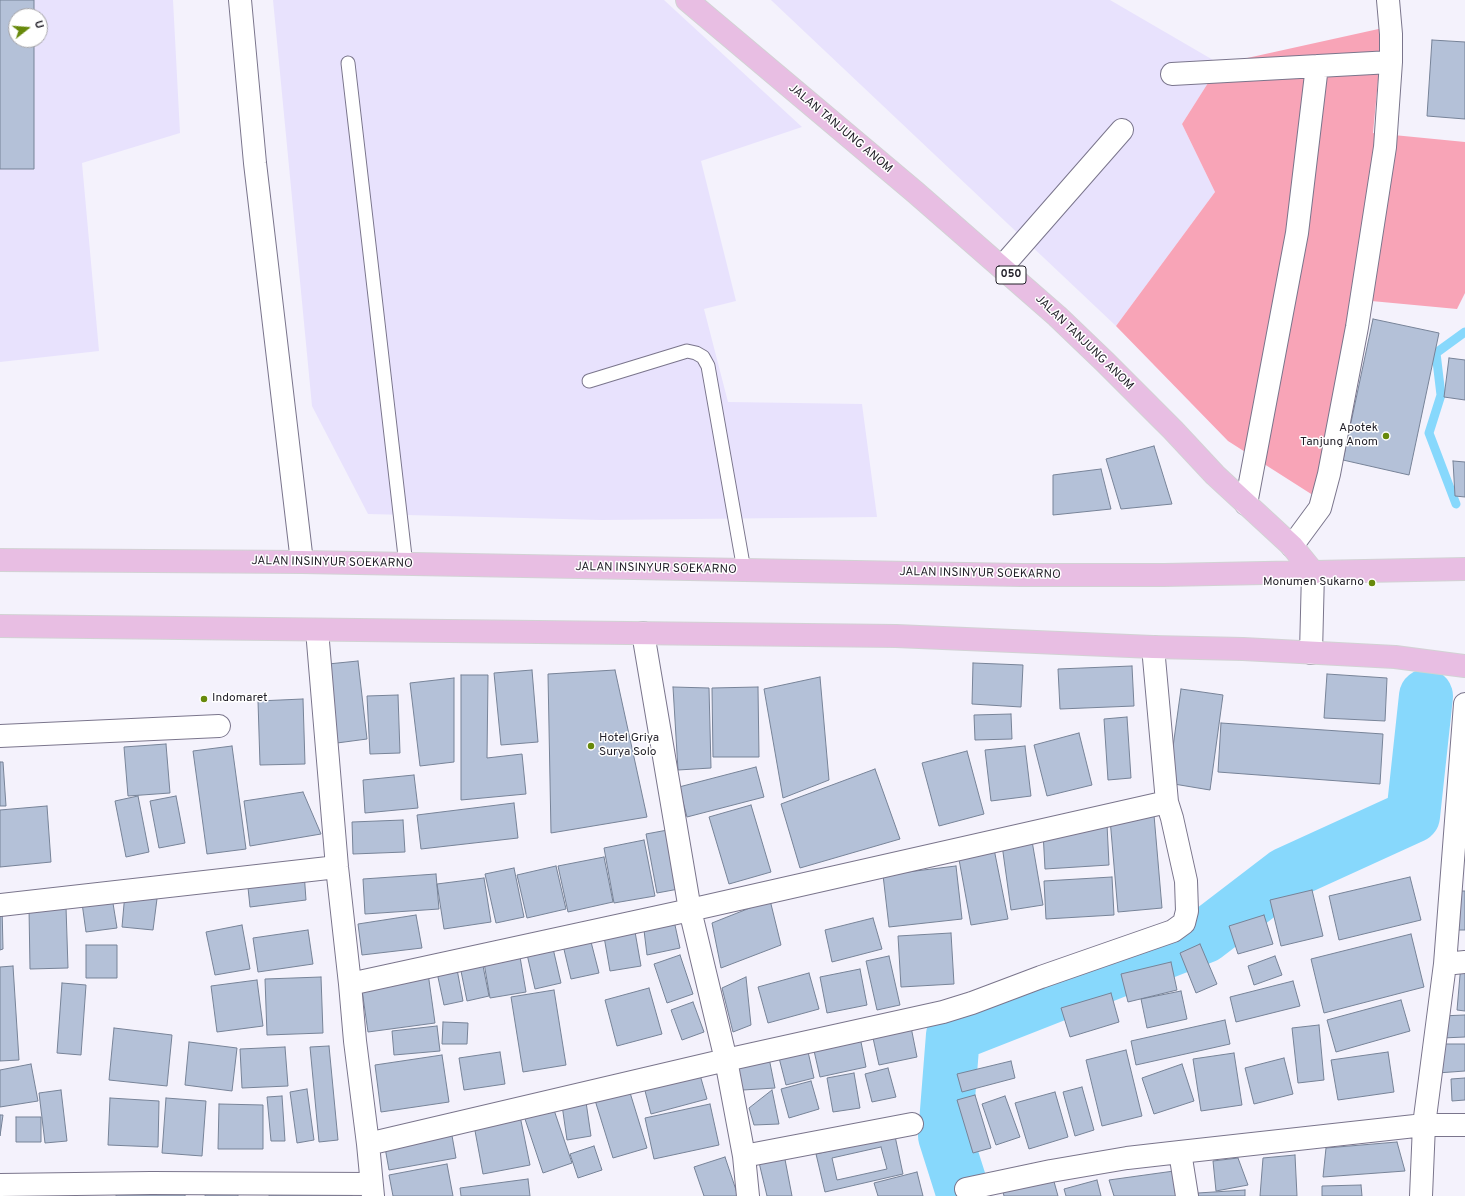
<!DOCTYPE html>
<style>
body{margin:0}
#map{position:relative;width:1465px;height:1196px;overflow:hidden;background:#f4f2fc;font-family:Overpass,sans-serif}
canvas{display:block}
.north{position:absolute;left:8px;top:8px;width:40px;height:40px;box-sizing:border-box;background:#fff;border:1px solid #a6a5a9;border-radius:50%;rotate:73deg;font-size:11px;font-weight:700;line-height:16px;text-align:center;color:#201e27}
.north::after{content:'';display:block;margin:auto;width:14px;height:18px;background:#67890b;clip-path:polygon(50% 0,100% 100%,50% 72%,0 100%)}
</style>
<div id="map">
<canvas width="1465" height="1196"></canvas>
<div class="north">U</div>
</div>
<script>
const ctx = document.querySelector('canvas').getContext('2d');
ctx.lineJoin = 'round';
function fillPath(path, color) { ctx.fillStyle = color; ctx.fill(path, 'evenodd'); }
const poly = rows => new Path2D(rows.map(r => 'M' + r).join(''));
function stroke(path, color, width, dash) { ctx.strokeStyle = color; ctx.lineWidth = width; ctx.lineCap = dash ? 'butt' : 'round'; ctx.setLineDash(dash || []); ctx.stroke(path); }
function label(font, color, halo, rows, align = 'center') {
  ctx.font = font + ' Overpass,sans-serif'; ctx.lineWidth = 3; ctx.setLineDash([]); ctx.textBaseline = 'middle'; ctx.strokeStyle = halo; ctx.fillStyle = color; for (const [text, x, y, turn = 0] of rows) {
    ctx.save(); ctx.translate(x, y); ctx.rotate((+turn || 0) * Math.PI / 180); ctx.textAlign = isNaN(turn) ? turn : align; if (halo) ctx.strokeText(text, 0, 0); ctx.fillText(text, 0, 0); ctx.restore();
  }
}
fillPath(poly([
 [0,0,173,0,180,133,82,163,99,351,0,362],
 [16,16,40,16,40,40,16,40],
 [273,0,664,0,802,127,701,161,736,301,704,309,728,402,862,404,877,517,602,520,368,514,312,406],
 [771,0,1110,0,1220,64,1182,124,1215,192,1116,326]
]), '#e8e2fd');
fillPath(poly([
 [1383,28,1373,133,1465,142,1465,293,1457,309,1350,299,1321,479,1319,499,1228,441,1116,326,1215,192,1182,124,1220,64]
]), '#f8a4b7');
stroke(poly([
 [1456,504,1429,433,1441,395,1436,353,1465,332]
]), '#87d8fc', 9);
stroke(poly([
 [964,1196,945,1136,953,1035,1205,936,1286,874,1413,816,1426,696]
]), '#87d8fc', 54);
const building = poly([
 [0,0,34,0,34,16,16,16,16,40,34,40,34,169,0,169,0,0],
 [1432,40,1465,42,1465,119,1427,116,1432,40],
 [1373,319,1439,333,1409,475,1343,460,1373,319],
 [1449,358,1465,360,1465,400,1444,397,1449,358],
 [1154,446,1172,504,1121,509,1106,459,1154,446],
 [1453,461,1465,462,1465,497,1455,496,1453,461],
 [1101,469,1111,509,1053,515,1053,475,1101,469],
 [358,661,367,739,337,743,328,664,358,661],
 [973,663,1023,665,1021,707,972,704,973,663],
 [1132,666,1134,706,1060,709,1058,669,1132,666],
 [532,670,538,742,501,745,494,673,532,670],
 [615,670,647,817,551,833,548,674,615,670],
 [1327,674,1387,678,1385,721,1324,718,1327,674],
 [461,675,488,675,487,758,522,754,526,794,461,800,461,675],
 [820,677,829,780,783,798,764,689,820,677],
 [454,678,454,762,420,766,410,683,454,678],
 [673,687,709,688,711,768,678,770,673,687],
 [758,687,759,757,713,757,712,688,758,687],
 [1181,689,1223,695,1210,790,1168,783,1181,689],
 [398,695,400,753,370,754,367,696,398,695],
 [303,699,305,764,260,765,258,701,303,699],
 [1011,714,1012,739,975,740,974,715,1011,714],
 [1127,717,1131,778,1108,780,1104,719,1127,717],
 [1221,723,1383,734,1380,784,1218,772,1221,723],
 [1079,733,1092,785,1047,796,1034,745,1079,733],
 [166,744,170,793,128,796,124,747,166,744],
 [232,746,246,849,207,854,193,751,232,746],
 [1025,746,1031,796,991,801,985,750,1025,746],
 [967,751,984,814,939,826,922,763,967,751],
 [0,762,3,762,6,806,0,806,0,762],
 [756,767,764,797,687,817,679,787,756,767],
 [875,769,900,839,800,868,781,804,875,769],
 [414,775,418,808,365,813,363,780,414,775],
 [303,792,321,834,250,846,244,801,303,792],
 [138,796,149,852,126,857,115,801,138,796],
 [176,796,185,843,159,848,150,801,176,796],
 [514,803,518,838,421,849,417,815,514,803],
 [751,805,771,872,729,884,709,817,751,805],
 [47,806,51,862,0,867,0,810,47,806],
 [1154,815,1162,908,1118,912,1110,819,1154,815],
 [403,820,405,852,353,854,352,822,403,820],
 [1107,824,1109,865,1045,869,1043,832,1107,824],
 [673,829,684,888,657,893,646,834,673,829],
 [1031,835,1043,905,1011,910,1002,845,1031,835],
 [644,840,655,896,614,903,604,848,644,840],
 [993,844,1008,919,971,925,958,854,993,844],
 [604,857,613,902,568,912,558,866,604,857],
 [556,866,566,909,527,918,517,875,556,866],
 [956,866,962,919,889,927,883,875,956,866],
 [514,868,524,917,496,923,485,874,514,868],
 [304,872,306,900,250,907,247,878,304,872],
 [436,874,439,909,365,914,363,879,436,874],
 [1112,877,1114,915,1046,919,1044,881,1112,877],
 [1410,877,1421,920,1339,940,1329,896,1410,877],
 [484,878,491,922,444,929,437,884,484,878],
 [1312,890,1323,936,1281,946,1270,900,1312,890],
 [158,891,153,930,122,927,125,893,158,891],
 [1454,891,1465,891,1465,930,1452,930,1454,891],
 [112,897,117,928,86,932,82,903,112,897],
 [770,900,781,945,721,968,712,923,770,900],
 [0,906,2,906,3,949,0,950,0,906],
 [66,907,68,968,30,969,29,908,66,907],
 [416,915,422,948,362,955,358,924,416,915],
 [1264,915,1273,944,1238,954,1229,926,1264,915],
 [673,916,680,948,647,955,643,922,673,916],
 [873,918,882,949,832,962,825,930,873,918],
 [242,925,250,969,215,975,206,932,242,925],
 [634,926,641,966,610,971,603,931,634,926],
 [308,930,313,964,258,972,253,938,308,930],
 [951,933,954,984,901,987,898,936,951,933],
 [589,934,599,973,571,979,562,941,589,934],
 [1411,934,1424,987,1324,1013,1311,959,1411,934],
 [552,944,561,983,535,989,526,950,552,944],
 [1200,944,1217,984,1196,993,1180,953,1200,944],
 [86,945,117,945,117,978,86,978,86,945],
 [519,951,526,992,490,998,483,957,519,951],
 [680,955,693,994,667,1003,654,964,680,955],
 [889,956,900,1005,877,1010,866,961,889,956],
 [1275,956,1282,975,1254,985,1248,966,1275,956],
 [482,961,489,996,467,1001,460,966,482,961],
 [1171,962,1177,990,1128,1002,1121,974,1171,962],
 [456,964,463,1001,444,1005,436,968,456,964],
 [1461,964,1465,964,1465,1011,1457,1010,1461,964],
 [13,966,19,1060,0,1061,0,967,13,966],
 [860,969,867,1005,827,1013,820,977,860,969],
 [428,973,435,1023,368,1032,361,983,428,973],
 [809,973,819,1009,768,1023,758,987,809,973],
 [321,977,323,1033,267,1035,265,979,321,977],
 [746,977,751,1025,733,1032,722,988,746,977],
 [257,980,263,1026,217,1032,211,986,257,980],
 [1293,981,1300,1006,1236,1022,1230,997,1293,981],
 [62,983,86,985,81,1055,57,1053,62,983],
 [649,988,662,1034,617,1046,605,1000,649,988],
 [554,990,566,1065,523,1072,511,997,554,990],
 [1181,991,1187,1019,1147,1028,1141,999,1181,991],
 [1111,993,1119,1022,1070,1037,1061,1008,1111,993],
 [1401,1000,1410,1031,1336,1052,1327,1020,1401,1000],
 [693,1002,704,1032,682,1040,671,1010,693,1002],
 [1465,1015,1465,1037,1442,1038,1441,1016,1465,1015],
 [1225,1020,1230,1044,1136,1065,1131,1041,1225,1020],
 [443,1022,468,1023,467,1044,442,1044,443,1022],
 [910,1022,917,1057,879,1065,871,1029,910,1022],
 [1319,1025,1324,1080,1298,1083,1292,1028,1319,1025],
 [437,1026,440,1051,394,1055,392,1031,437,1026],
 [114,1028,172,1035,167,1086,109,1080,114,1028],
 [859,1032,866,1067,820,1077,812,1042,859,1032],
 [189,1042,237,1048,232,1091,185,1085,189,1042],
 [806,1043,814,1078,786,1085,777,1050,806,1043],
 [1437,1044,1465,1044,1465,1071,1437,1073,1437,1044],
 [329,1046,338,1140,319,1142,310,1047,329,1046],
 [285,1047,288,1086,242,1088,240,1049,285,1047],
 [1126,1050,1142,1116,1102,1126,1086,1060,1126,1050],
 [500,1052,505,1084,464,1090,459,1058,500,1052],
 [1388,1052,1394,1092,1338,1100,1331,1060,1388,1052],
 [768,1053,775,1088,743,1090,735,1069,768,1053],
 [1234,1053,1242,1105,1201,1111,1193,1059,1234,1053],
 [442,1055,449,1102,381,1112,375,1065,442,1055],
 [1284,1058,1293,1094,1254,1104,1245,1068,1284,1058],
 [1011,1061,1015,1078,962,1092,957,1074,1011,1061],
 [31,1064,38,1101,0,1107,0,1070,31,1064],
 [1182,1064,1194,1101,1154,1114,1142,1078,1182,1064],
 [698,1068,707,1099,651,1114,643,1083,698,1068],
 [888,1068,896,1097,872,1102,865,1074,888,1068],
 [854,1073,860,1108,833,1112,827,1078,854,1073],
 [1465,1078,1465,1100,1452,1101,1451,1079,1465,1078],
 [811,1081,819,1109,789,1118,781,1089,811,1081],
 [628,1086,647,1148,613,1158,594,1097,628,1086],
 [1082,1087,1094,1130,1075,1136,1063,1092,1082,1087],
 [307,1089,314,1140,297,1143,290,1092,307,1089],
 [61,1090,67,1141,45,1143,39,1093,61,1090],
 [772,1090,779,1124,754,1125,749,1108,772,1090],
 [1055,1092,1068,1137,1029,1149,1015,1103,1055,1092],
 [975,1095,991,1148,973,1153,957,1100,975,1095],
 [282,1096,285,1141,271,1141,267,1097,282,1096],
 [1005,1096,1020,1137,996,1145,982,1104,1005,1096],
 [110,1098,159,1101,158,1147,108,1145,110,1098],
 [166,1098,206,1101,202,1156,162,1153,166,1098],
 [586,1102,591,1136,567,1140,562,1105,586,1102],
 [219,1104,263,1105,263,1149,218,1149,219,1104],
 [710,1104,719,1145,654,1159,645,1118,710,1104],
 [553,1107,572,1163,543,1173,524,1116,553,1107],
 [519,1111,530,1165,483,1174,473,1120,519,1111],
 [0,1115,3,1115,0,1136,0,1115],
 [16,1117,41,1117,41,1142,16,1142,16,1117],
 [451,1130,456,1158,389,1170,384,1142,451,1130],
 [895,1136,903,1174,825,1192,816,1154,895,1136],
 [1397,1142,1405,1171,1323,1177,1326,1148,1397,1142],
 [594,1146,602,1170,578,1178,570,1154,594,1146],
 [881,1147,887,1169,837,1180,832,1158,881,1147],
 [783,1149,792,1196,767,1196,757,1154,783,1149],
 [1295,1155,1297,1196,1260,1196,1263,1158,1295,1155],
 [725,1157,738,1196,704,1196,694,1167,725,1157],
 [1238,1158,1248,1185,1216,1191,1213,1161,1238,1158],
 [447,1164,453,1196,393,1196,389,1175,447,1164],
 [1174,1171,1180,1196,1114,1196,1109,1180,1174,1171],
 [917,1172,923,1196,878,1196,874,1183,917,1172],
 [1053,1178,1058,1196,1004,1196,1003,1192,1053,1178],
 [528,1179,530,1196,461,1196,460,1188,528,1179],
 [1097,1180,1101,1196,1066,1196,1064,1189,1097,1180],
 [1361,1185,1362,1196,1322,1196,1322,1186,1361,1185],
 [117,1186,186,1190,185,1196,116,1196,117,1186],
 [270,1186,352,1189,352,1196,269,1196,270,1186],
 [206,1190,238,1192,238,1196,205,1196,206,1190],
 [1245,1190,1245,1196,1198,1196,1198,1193,1245,1190]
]);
fillPath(building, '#b4c1d8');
stroke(building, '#778398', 1);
const lane = poly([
 [348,63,406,565],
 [589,381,687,351,696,353,703,357,708,366,744,570]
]);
const street = poly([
 [240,0,255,163,302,562],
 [1172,74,1391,62],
 [1002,267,1122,130],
 [1246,504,1297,233,1317,66],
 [1292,546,1320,508,1329,474,1357,327,1385,147,1391,62,1391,34,1388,0],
 [317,630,337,867,350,984,355,1041,368,1144,373,1196],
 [643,633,690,910,726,1060,744,1156,748,1196],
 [0,736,219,726],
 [0,905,337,867],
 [1445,964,1465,962],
 [350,984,690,910,1167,802,1153,647],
 [368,1144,726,1060,943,1012,972,1003,1041,977,1173,931,1184,923,1187,911,1186,881,1172,818,1167,802],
 [1180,1152,1187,1196],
 [744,1156,912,1124],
 [0,1185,151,1183,371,1184],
 [966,1189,1051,1171,1127,1158,1180,1152,1424,1125,1465,1125],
 [1421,1196,1424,1125,1445,964,1465,704]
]);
const secondary = poly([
 [1311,653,1313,572]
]);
const primary = poly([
 [687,0,915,192,1057,316,1105,362,1173,430,1215,475,1292,546,1313,572],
 [0,560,302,562,1021,575,1164,575,1465,569],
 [0,626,896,636,1153,647,1243,649,1395,657,1465,666]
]);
stroke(lane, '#7a758c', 15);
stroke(street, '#7a758c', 24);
stroke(secondary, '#7a758c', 24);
stroke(primary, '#d2d2d4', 24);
stroke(lane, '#fff', 13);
stroke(street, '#fff', 22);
stroke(secondary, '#fff', 22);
stroke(primary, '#e8bee3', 22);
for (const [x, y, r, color] of [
 [1386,436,4,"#67890b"],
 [1372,583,4,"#67890b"],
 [204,699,4,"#67890b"],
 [591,746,4,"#67890b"]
]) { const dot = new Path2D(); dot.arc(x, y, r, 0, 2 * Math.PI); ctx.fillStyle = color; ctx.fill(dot); stroke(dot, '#fff', 1.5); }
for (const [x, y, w] of [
 [1011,275,30]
]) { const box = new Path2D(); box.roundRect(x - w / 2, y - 9, w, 18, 3); ctx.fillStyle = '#fff'; ctx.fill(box); stroke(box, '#201e27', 1); }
label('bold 11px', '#201e27', null, [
 ["050",1011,275]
]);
label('12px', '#201e27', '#fff', [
 ["JALAN TANJUNG ANOM",840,129,40],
 ["JALAN TANJUNG ANOM",1084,343,44],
 ["JALAN INSINYUR SOEKARNO",332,563,1],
 ["JALAN INSINYUR SOEKARNO",656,569,1],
 ["JALAN INSINYUR SOEKARNO",980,574,1]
]);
label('12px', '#201e27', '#fff', [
 ["Apotek",1378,429],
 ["Tanjung Anom",1378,443],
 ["Monumen Sukarno",1364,583],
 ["Indomaret",212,699,"left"],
 ["Hotel Griya",599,739,"left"],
 ["Surya Solo",599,753,"left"]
], 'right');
</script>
